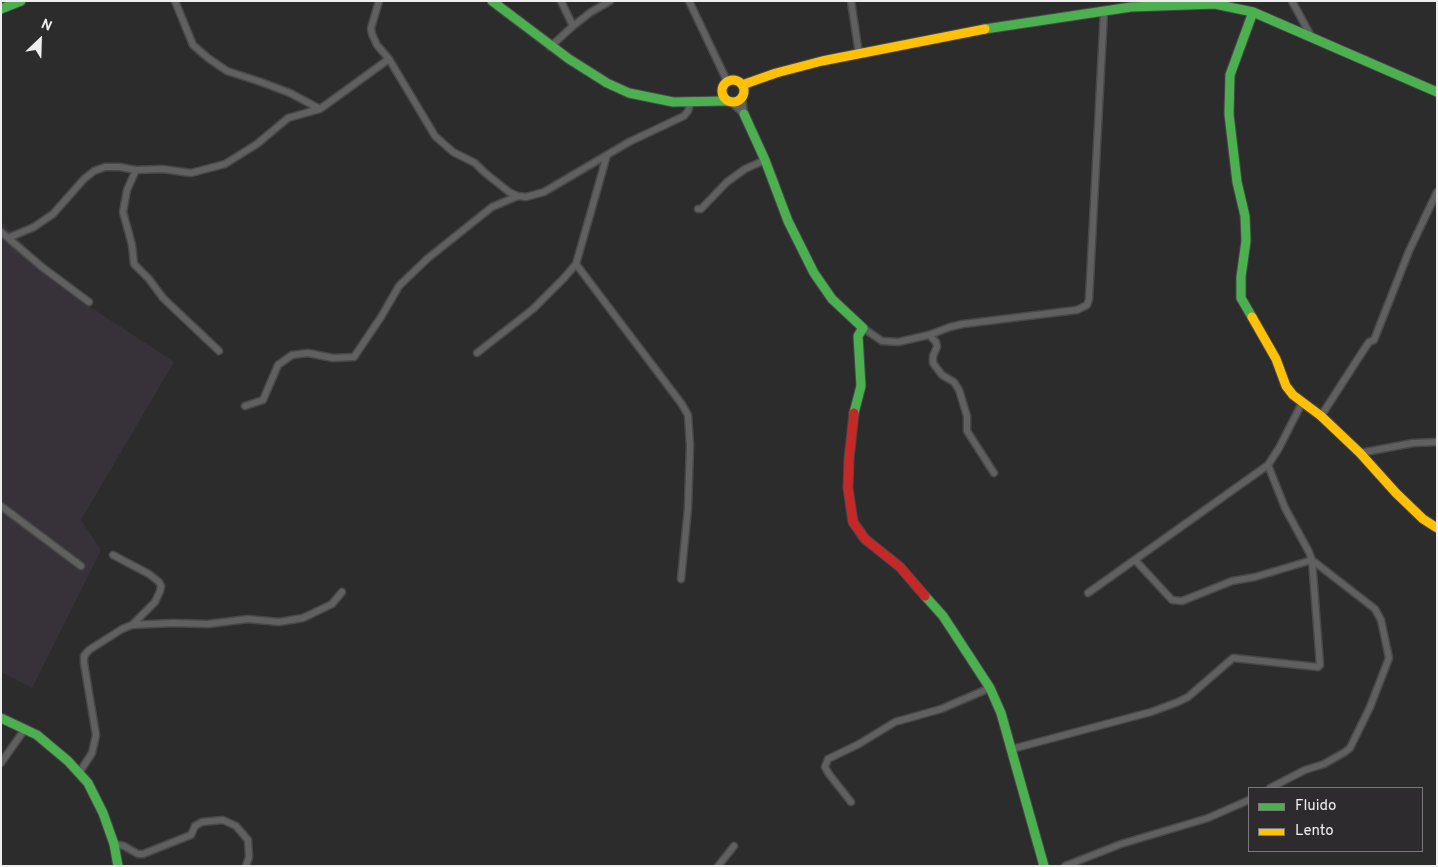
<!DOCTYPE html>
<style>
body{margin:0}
#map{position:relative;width:1438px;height:867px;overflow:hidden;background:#2d2c2d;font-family:Overpass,sans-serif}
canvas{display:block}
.frame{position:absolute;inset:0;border:2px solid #efeeef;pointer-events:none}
.legend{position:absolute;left:1248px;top:787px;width:175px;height:65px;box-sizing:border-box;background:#2d2b2e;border:1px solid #7b797b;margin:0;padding:6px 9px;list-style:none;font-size:15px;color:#efeeef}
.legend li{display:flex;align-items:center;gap:10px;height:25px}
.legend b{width:25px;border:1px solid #7b797b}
.north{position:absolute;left:15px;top:15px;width:50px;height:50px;-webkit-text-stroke:4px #2d2b2e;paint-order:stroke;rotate:24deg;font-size:14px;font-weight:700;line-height:20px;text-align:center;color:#efeeef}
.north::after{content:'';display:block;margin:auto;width:18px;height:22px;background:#efeeef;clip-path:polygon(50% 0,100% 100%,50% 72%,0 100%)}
</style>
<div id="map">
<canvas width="1438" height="867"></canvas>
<div class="frame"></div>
<ul class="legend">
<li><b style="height:6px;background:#4caf50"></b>Fluido</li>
<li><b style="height:6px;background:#ffc107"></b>Lento</li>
</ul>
<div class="north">N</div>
</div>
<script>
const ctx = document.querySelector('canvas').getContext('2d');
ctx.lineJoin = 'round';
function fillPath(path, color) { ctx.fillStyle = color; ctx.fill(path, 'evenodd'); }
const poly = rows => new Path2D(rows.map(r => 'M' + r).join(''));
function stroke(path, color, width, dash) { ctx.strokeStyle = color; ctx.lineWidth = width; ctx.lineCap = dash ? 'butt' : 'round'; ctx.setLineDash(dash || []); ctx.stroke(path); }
fillPath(poly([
 [1,221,69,293,174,362,81,520,101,550,32,688,1,672]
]), '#373239');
const street = poly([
 [175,1,193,45,208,58,227,71,261,82,290,93,320,109],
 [379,1,371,28,372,34,377,45,389,59,435,136,453,152,475,163,484,172,509,192,518,196,526,197,544,192,629,142,684,116,688,111,691,101],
 [689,1,727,81],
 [851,1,859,54],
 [1292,1,1312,38],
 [573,26,591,12,610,1],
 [550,47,573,26,561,1],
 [731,102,744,114,742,97],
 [136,170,127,190,123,212,132,245,134,264,149,279,163,298,219,351],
 [698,209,701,209,727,182,745,169,765,160],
 [1,232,42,267,89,302],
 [8,238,34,227,53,214,84,179,94,171,105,167,120,167,136,170,162,169,191,173,225,164,257,144,288,118,320,109,389,59],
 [576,264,681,403,688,415,690,445,688,508,681,579],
 [863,328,882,341,898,342,929,335,950,327,963,324,1077,310,1087,305,1089,299,1104,11],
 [929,335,936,342,937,347,933,356,933,363,942,375,954,382,959,390,967,416,967,431,994,473],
 [477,353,533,309,564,278,576,264,607,155],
 [245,406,263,400,278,365,292,355,308,353,333,358,354,357,381,317,399,286,427,259,492,207,518,196],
 [1321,416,1361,354,1369,342,1374,340,1409,251,1437,192],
 [1360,453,1413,443,1437,442],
 [1,506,81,566],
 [113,555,149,574,159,582,161,586,160,591,155,602,132,625],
 [1135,560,1172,600,1182,601,1232,581,1255,577,1312,560,1375,609,1381,620,1389,658,1370,707,1350,748,1345,752,1324,764,1305,770,1270,788],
 [1088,593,1268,465,1279,448,1302,403],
 [1012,749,1151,712,1178,702,1188,697,1233,658,1318,667,1320,665,1312,560,1309,552,1285,508,1268,465],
 [1,763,25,729],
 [79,773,92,753,96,735,84,663,84,656,89,650,122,629,132,625,173,623,208,624,248,619,279,622,303,618,332,604,342,592],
 [851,802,829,774,825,767,828,759,859,744,895,722,941,709,990,688],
 [114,844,124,846,138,854,143,854,191,835,195,826,202,822,223,820,236,826,248,840,249,857,246,866],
 [718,866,734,846],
 [1065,866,1121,844,1208,818,1249,800]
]);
const fast = poly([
 [492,1,569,59,607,83,629,93,673,102,727,101],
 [1,9,21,1],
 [985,29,1131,7,1215,4,1253,12,1437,92],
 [744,114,765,160,788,221,814,273,832,299,863,328,858,336,861,386,854,413],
 [1252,317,1241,298,1241,277,1246,241,1245,216,1237,182,1229,114,1230,75,1253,12],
 [925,596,943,616,990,688,1001,713,1044,866],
 [1,718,37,735,68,761,88,783,103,813,114,844,118,866]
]);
const slow = poly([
 '722 91a11 11 0 1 1 22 0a11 11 0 1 1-22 0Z',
 [742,85,776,73,822,61,985,29],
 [1252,317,1276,359,1286,386,1293,395,1321,416,1360,453,1396,493,1423,519,1437,528]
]);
const jam = poly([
 [854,413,849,459,848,488,853,522,865,539,900,567,925,596]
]);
stroke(street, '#494849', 9);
stroke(fast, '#494849', 11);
stroke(slow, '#494849', 11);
stroke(jam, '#494849', 11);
stroke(street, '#616061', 6);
stroke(fast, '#4caf50', 9);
stroke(slow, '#ffc107', 9);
stroke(jam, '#c62828', 9);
</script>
